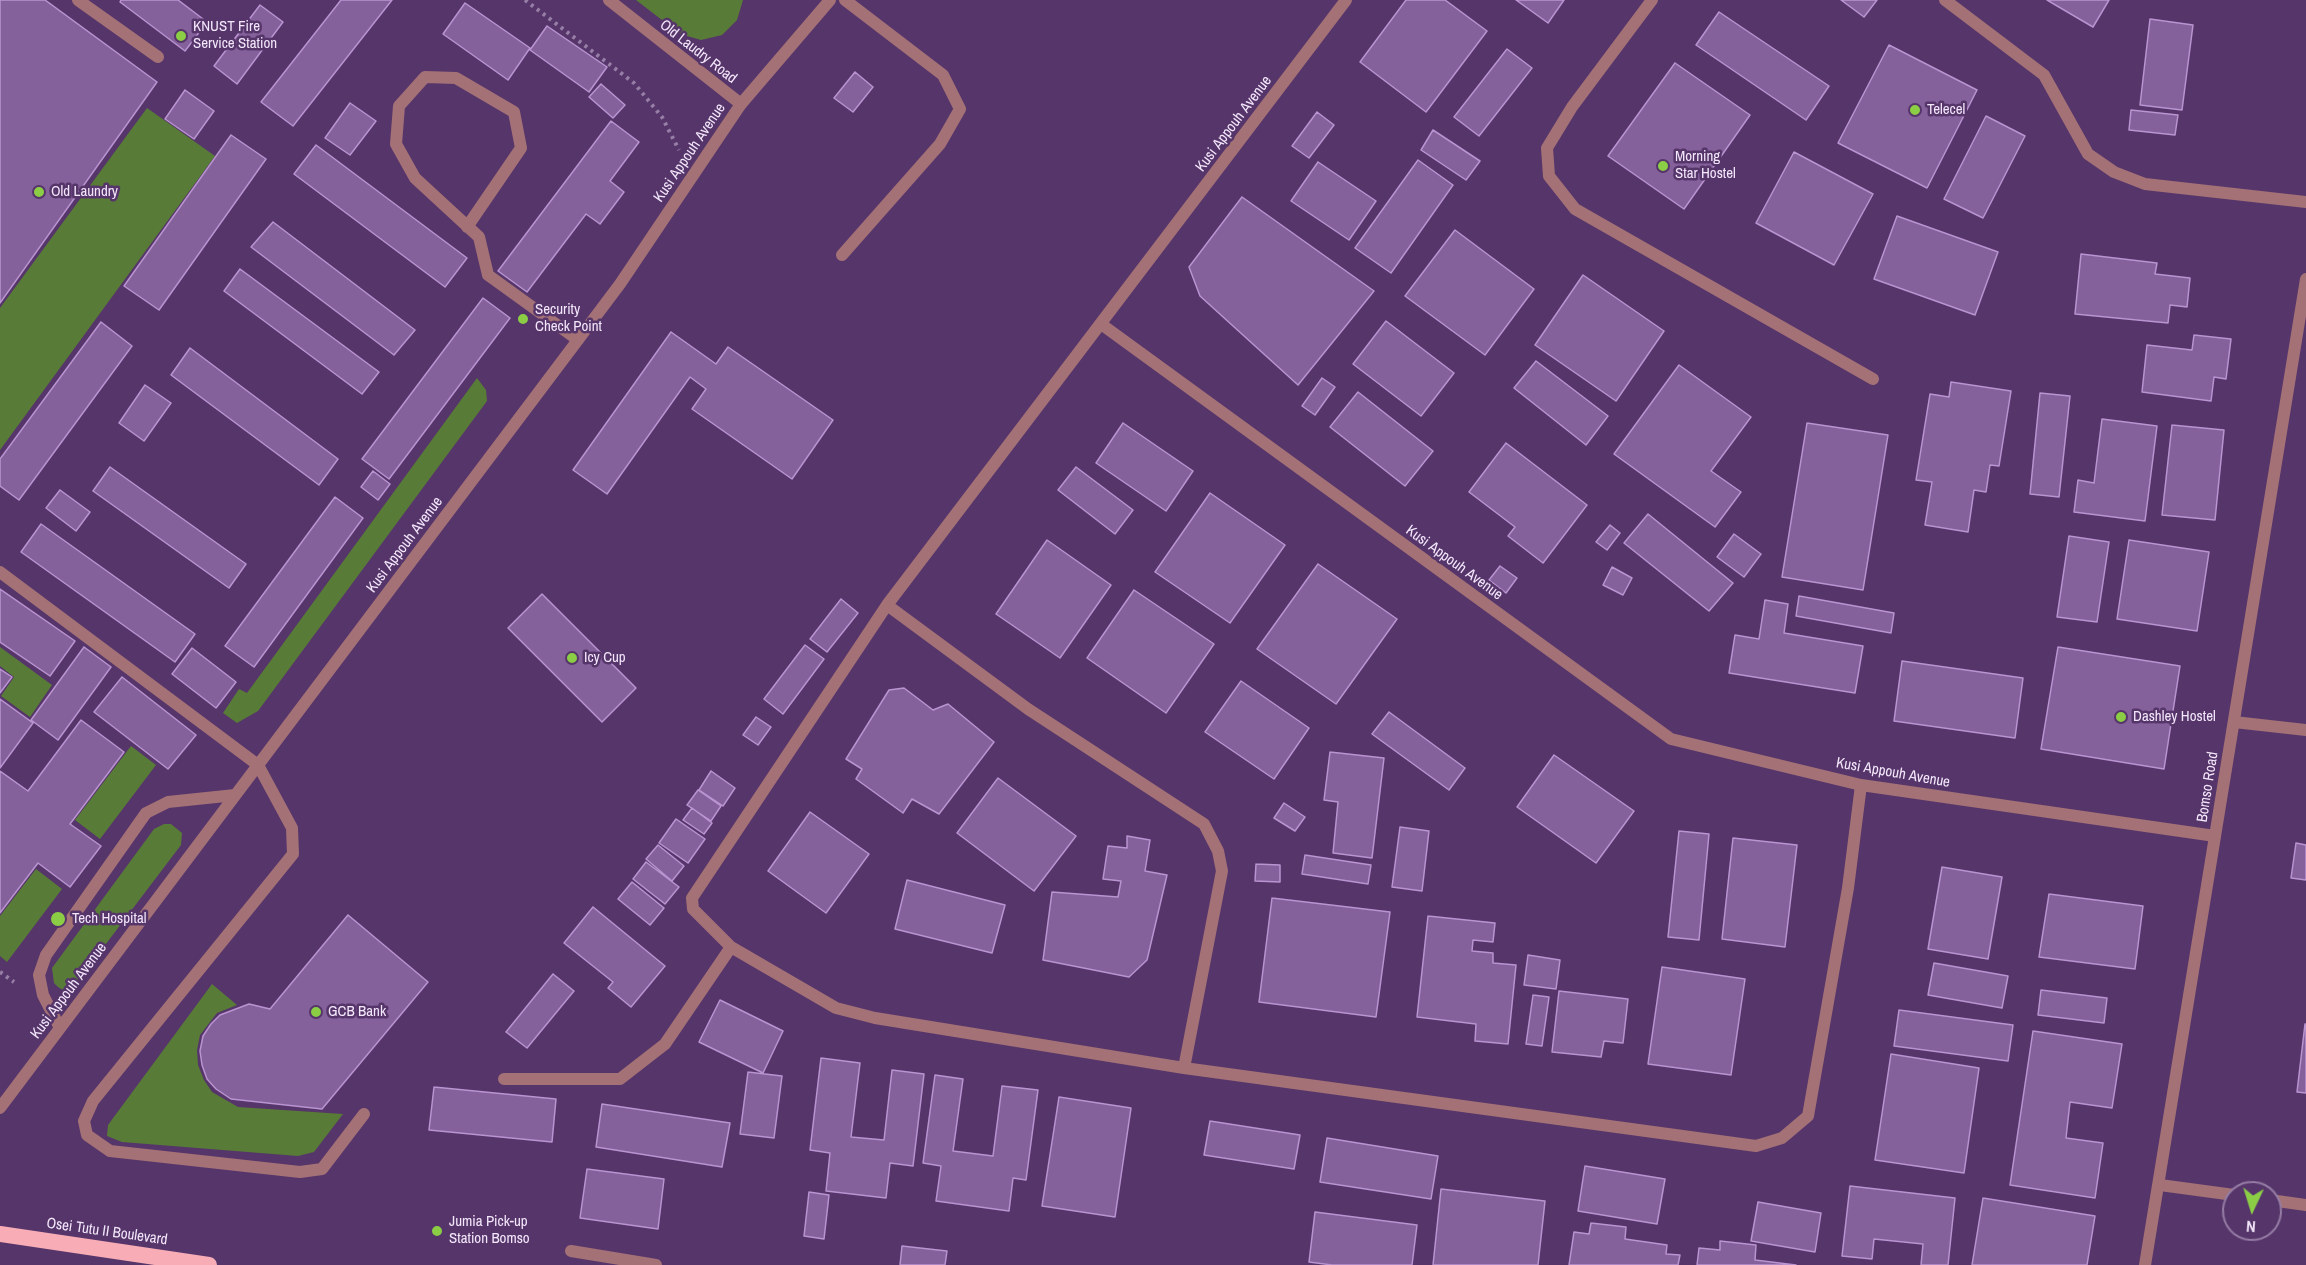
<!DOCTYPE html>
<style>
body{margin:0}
#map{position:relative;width:2306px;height:1265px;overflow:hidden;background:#56356a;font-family:"Archivo Narrow",sans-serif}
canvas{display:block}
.north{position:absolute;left:2222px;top:1181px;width:60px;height:60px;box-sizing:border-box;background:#56356a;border:2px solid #957ca4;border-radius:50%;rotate:184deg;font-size:16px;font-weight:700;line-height:24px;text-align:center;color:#f3e7fb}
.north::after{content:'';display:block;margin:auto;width:21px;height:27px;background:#8bce46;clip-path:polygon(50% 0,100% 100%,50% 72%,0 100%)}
</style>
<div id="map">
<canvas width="2306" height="1265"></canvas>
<div class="north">N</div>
</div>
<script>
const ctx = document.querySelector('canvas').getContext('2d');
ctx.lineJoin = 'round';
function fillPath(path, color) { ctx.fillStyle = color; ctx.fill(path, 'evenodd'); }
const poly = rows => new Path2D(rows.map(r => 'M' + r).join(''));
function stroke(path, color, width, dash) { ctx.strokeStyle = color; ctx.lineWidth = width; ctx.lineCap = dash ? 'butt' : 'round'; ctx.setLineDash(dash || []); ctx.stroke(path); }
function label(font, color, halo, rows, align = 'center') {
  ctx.font = font + ' "Archivo Narrow",sans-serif'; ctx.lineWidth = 5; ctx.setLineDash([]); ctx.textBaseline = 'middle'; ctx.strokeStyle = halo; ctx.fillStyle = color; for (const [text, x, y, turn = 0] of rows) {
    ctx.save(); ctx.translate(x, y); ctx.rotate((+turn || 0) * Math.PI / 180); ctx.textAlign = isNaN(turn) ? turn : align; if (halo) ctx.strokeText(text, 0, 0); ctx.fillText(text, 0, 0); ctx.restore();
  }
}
fillPath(poly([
 [636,0,743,0,737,20,722,35,701,40,680,34],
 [147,108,215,156,0,450,0,308],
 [477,378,486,390,487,401,258,711,237,723,223,713,239,689,247,693],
 [0,647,52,685,30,717,1,696,14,677,0,666],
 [131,746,156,765,100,839,75,820],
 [164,824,171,824,182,833,181,845,71,990,66,992,58,987,54,983,52,968,154,829],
 [36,869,62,889,7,962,0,956,0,916],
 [212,984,237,1005,217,1013,200,1035,197,1050,198,1065,204,1080,212,1092,238,1107,343,1114,314,1152,298,1156,122,1142,107,1136,108,1125]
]), '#587c37');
const building = poly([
 [0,0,45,0,157,82,0,303,0,0],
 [121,0,178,0,207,22,185,51,120,2,121,0],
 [341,0,392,0,293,126,261,102,341,0],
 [1406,0,1445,0,1487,31,1426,112,1360,62,1406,0],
 [1516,0,1564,0,1548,23,1516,0],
 [1841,0,1877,0,1864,17,1841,0],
 [2047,0,2109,0,2093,27,2047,0],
 [465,3,530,48,508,80,443,34,465,3],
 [260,5,283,22,237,84,214,66,260,5],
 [1719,12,1829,86,1806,120,1696,45,1719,12],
 [2150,19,2193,25,2182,110,2140,105,2150,19],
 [547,26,607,67,589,92,530,50,547,26],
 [1889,45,1977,90,1927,188,1838,143,1889,45],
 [1507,49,1532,68,1479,136,1454,117,1507,49],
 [1675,63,1750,115,1684,209,1608,156,1675,63],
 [855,72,873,87,853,112,834,98,855,72],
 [601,84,625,105,613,118,589,97,601,84],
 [185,90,214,111,194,139,165,119,185,90],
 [350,103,376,121,350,155,325,138,350,103],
 [2131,110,2178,115,2175,135,2129,130,2131,110],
 [1317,112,1334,125,1309,158,1292,146,1317,112],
 [1986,116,2025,136,1983,218,1944,199,1986,116],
 [611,121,639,142,610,181,624,192,600,224,586,214,527,292,498,271,611,121],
 [1433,130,1480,161,1466,180,1421,150,1433,130],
 [231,135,266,159,159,310,124,286,231,135],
 [316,145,467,258,445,287,294,174,316,145],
 [1794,152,1873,194,1834,265,1756,223,1794,152],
 [1418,160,1453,185,1391,273,1355,248,1418,160],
 [1318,162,1376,201,1349,240,1291,201,1318,162],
 [1242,197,1374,291,1298,385,1200,296,1189,267,1242,197],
 [1897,216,1998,252,1975,315,1874,279,1897,216],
 [273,222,415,330,394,355,251,247,273,222],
 [1455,230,1534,289,1485,355,1405,296,1455,230],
 [2081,254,2157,263,2155,274,2190,278,2187,307,2170,305,2168,323,2075,314,2081,254],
 [240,269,379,372,362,394,224,291,240,269],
 [1583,275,1664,331,1616,401,1535,345,1583,275],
 [483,298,510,318,389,479,362,459,483,298],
 [1386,321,1454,373,1421,416,1353,364,1386,321],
 [101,322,132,346,19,500,0,486,0,459,101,322],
 [671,332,716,364,728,347,833,420,792,479,692,409,706,389,690,377,607,494,573,470,671,332],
 [2194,335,2231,339,2226,379,2214,377,2211,401,2142,392,2147,345,2192,350,2194,335],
 [190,348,338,459,319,485,171,375,190,348],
 [1536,361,1608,416,1586,445,1514,388,1536,361],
 [1679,365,1751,417,1711,471,1741,492,1715,527,1614,454,1679,365],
 [1322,378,1335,387,1315,415,1302,406,1322,378],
 [1951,382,2011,391,1999,466,1990,465,1986,492,1974,490,1968,532,1925,525,1932,482,1916,480,1930,394,1949,397,1951,382],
 [145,385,171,403,144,441,119,423,145,385],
 [1358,392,1433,451,1405,486,1330,427,1358,392],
 [2040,393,2070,396,2059,497,2030,494,2040,393],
 [2102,419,2157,426,2145,521,2074,512,2078,480,2094,483,2102,419],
 [1123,423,1193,471,1166,511,1096,463,1123,423],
 [1807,423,1888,435,1863,590,1782,577,1807,423],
 [2172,425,2224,430,2215,520,2162,515,2172,425],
 [1506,443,1587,505,1543,563,1508,536,1515,527,1469,492,1506,443],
 [110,467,246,564,229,588,93,491,110,467],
 [1076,467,1133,510,1115,534,1058,490,1076,467],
 [373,471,390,484,378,500,361,487,373,471],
 [60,490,90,512,76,531,46,508,60,490],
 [1210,493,1285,545,1230,623,1155,572,1210,493],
 [335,497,363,518,254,667,225,646,335,497],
 [1648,514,1733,583,1709,611,1624,543,1648,514],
 [41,524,195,634,175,662,21,552,41,524],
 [1610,525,1620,533,1607,550,1596,542,1610,525],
 [1734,534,1761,554,1744,577,1717,557,1734,534],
 [2069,536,2109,542,2097,622,2057,617,2069,536],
 [1047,540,1111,585,1060,658,996,614,1047,540],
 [2129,540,2209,552,2197,631,2117,619,2129,540],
 [1318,564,1397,619,1336,704,1257,649,1318,564],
 [1500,566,1517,578,1506,593,1489,580,1500,566],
 [1612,567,1632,578,1623,595,1603,585,1612,567],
 [0,589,75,641,50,676,0,642,0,589],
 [1134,590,1214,644,1166,713,1087,658,1134,590],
 [542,594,636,688,602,722,508,628,542,594],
 [1799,596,1894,613,1891,633,1796,616,1799,596],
 [841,599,858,613,827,652,810,639,841,599],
 [1765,600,1788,604,1784,633,1863,646,1855,693,1729,673,1735,635,1759,639,1765,600],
 [805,645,824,659,783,714,764,699,805,645],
 [84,647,111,667,58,740,31,720,84,647],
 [2058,647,2180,666,2164,769,2041,749,2058,647],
 [192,648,236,682,216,708,172,674,192,648],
 [1902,661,2023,678,2015,738,1894,721,1902,661],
 [0,669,12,677,0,693,0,669],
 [122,677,196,735,168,769,94,712,122,677],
 [1241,681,1309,728,1274,779,1205,732,1241,681],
 [904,688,933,710,948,704,994,742,939,814,912,799,903,813,856,779,862,769,846,759,889,690,904,688],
 [0,699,33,723,0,768,0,699],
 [1389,712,1465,768,1449,790,1372,734,1389,712],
 [756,717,771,727,758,745,743,735,756,717],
 [81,720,124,752,70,824,101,846,70,887,38,863,0,913,0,771,28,791,81,720],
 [1330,752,1384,758,1372,858,1333,853,1338,802,1324,800,1330,752],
 [1554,755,1634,811,1596,863,1517,807,1554,755],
 [711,771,735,788,723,806,699,790,711,771],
 [998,778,1076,836,1034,891,957,833,998,778],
 [698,790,721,806,711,821,687,805,698,790],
 [1284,803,1305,817,1295,831,1274,818,1284,803],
 [692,808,712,823,704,834,683,820,692,808],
 [810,812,869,854,826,913,768,871,810,812],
 [676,819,705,839,688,863,659,843,676,819],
 [1400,827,1429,831,1422,891,1392,887,1400,827],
 [1679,831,1709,834,1699,940,1668,937,1679,831],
 [1127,836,1150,840,1145,871,1167,875,1147,960,1129,977,1043,960,1052,892,1118,897,1121,881,1103,879,1108,846,1127,848,1127,836],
 [1733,838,1797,845,1785,947,1722,939,1733,838],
 [2296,843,2306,845,2306,880,2291,878,2296,843],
 [658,845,684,866,672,881,646,859,658,845],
 [1305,855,1371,865,1368,884,1302,874,1305,855],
 [646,862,679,887,665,904,633,879,646,862],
 [1256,864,1280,865,1280,882,1255,881,1256,864],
 [1942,867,2002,877,1988,959,1928,949,1942,867],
 [907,880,1005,905,992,953,895,929,907,880],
 [632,882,664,908,650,925,618,899,632,882],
 [2049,894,2143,906,2135,969,2039,957,2049,894],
 [1272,898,1390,912,1376,1017,1259,1002,1272,898],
 [593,907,665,966,631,1007,608,988,613,982,564,943,593,907],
 [348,915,428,982,322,1109,231,1099,216,1089,207,1079,202,1065,200,1051,203,1036,211,1024,220,1015,249,1004,270,1009,348,915],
 [1428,916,1495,923,1493,942,1473,940,1472,951,1493,953,1493,963,1516,965,1508,1044,1475,1041,1476,1024,1417,1017,1428,916],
 [1528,955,1560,960,1556,989,1524,985,1528,955],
 [1934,963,2008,976,2002,1008,1928,995,1934,963],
 [1662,967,1745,979,1731,1075,1648,1064,1662,967],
 [553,974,574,991,527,1048,506,1032,553,974],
 [2041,990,2107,998,2104,1023,2038,1015,2041,990],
 [1559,991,1628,999,1623,1043,1604,1041,1601,1057,1552,1052,1559,991],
 [1533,995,1549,997,1542,1046,1526,1044,1533,995],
 [720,1000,783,1031,763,1073,699,1042,720,1000],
 [1899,1010,2013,1025,2008,1061,1894,1046,1899,1010],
 [2305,1024,2306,1024,2306,1093,2297,1092,2305,1024],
 [2033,1031,2122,1044,2112,1108,2070,1102,2066,1138,2103,1143,2095,1198,2010,1185,2033,1031],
 [1891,1054,1979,1068,1964,1173,1875,1160,1891,1054],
 [821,1058,860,1063,851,1137,884,1140,892,1070,924,1074,913,1166,890,1163,886,1198,826,1191,830,1153,810,1150,821,1058],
 [748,1072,782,1076,774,1138,740,1134,748,1072],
 [935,1075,963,1079,953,1151,993,1156,1002,1086,1038,1090,1026,1180,1013,1178,1009,1211,936,1201,941,1166,923,1163,935,1075],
 [434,1087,556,1099,552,1142,429,1130,434,1087],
 [1059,1097,1131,1108,1115,1217,1042,1206,1059,1097],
 [602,1104,730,1123,722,1167,596,1147,602,1104],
 [1210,1121,1300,1135,1294,1169,1204,1155,1210,1121],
 [1327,1138,1438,1156,1431,1199,1320,1182,1327,1138],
 [1585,1166,1665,1179,1657,1224,1578,1211,1585,1166],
 [587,1169,664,1179,658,1229,580,1218,587,1169],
 [1850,1186,1955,1198,1948,1265,1921,1265,1923,1244,1874,1239,1872,1259,1842,1256,1850,1186],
 [1441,1189,1545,1201,1538,1265,1433,1265,1441,1189],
 [809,1192,829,1195,824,1239,804,1236,809,1192],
 [1983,1198,2095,1216,2087,1265,1972,1265,1983,1198],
 [1758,1202,1821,1213,1815,1252,1751,1241,1758,1202],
 [1315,1212,1417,1225,1412,1265,1332,1265,1309,1262,1315,1212],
 [1591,1223,1626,1227,1625,1239,1667,1245,1666,1254,1680,1255,1678,1265,1569,1265,1574,1232,1589,1234,1591,1223],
 [1720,1241,1756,1245,1755,1260,1796,1265,1697,1265,1699,1248,1720,1250,1720,1241],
 [902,1246,947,1251,945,1265,900,1265,902,1246]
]);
fillPath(building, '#84619a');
stroke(building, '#b994d1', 1.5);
stroke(poly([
 [525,0,634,83,662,117,679,150],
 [0,972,14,982]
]), '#977ea6', 4, [3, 4.5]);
stroke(poly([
 [78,0,158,57],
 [467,227,521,148,514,112,456,78,425,77,399,106,396,144,415,178,479,237,488,275,578,340],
 [842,255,940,144,960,109,943,75,845,0],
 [0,572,258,765,292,828,293,854,93,1101,84,1121,87,1135,110,1151,300,1172,322,1169,364,1114],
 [2234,722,2306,730],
 [60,1028,43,995,39,975,46,955,146,813,168,802,235,795],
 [0,1108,620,284,741,104]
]), '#a37176', 12);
stroke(poly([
 [609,0,741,104,830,0],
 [1346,0,887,605,692,898,693,909,731,947,836,1008,875,1018,1184,1068,1756,1146,1782,1138,1808,1116,1848,888,1861,785],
 [1652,0,1572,107,1547,148,1549,176,1575,209,1873,379],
 [1945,0,2044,75,2088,154,2114,172,2145,184,2306,202],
 [1101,324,1671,739,1861,785,2215,836],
 [887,605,1028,709,1204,824,1218,851,1222,871,1184,1068],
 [504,1079,620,1079,665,1044,731,947],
 [2160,1185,2234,1195],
 [2270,1200,2306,1205],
 [571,1251,656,1265]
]), '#a37176', 12);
stroke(poly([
 [2145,1265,2306,279]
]), '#a37176', 12);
stroke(poly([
 [0,1234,209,1265]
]), '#f8adb6', 16);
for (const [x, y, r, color] of [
 [181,36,6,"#8bce46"],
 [1915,110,6,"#8bce46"],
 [1663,166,6,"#8bce46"],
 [39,192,6,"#8bce46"],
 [523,319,6,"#8bce46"],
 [572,658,6,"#8bce46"],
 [2121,717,6,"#8bce46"],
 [58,919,8,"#8bce46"],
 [316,1012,6,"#8bce46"],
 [437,1231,6,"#8bce46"]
]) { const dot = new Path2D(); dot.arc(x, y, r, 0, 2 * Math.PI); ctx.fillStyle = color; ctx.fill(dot); stroke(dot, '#56356a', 2); }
label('15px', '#f3e7fb', '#56356a', [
 ["KNUST Fire",193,27],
 ["Service Station",193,44],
 ["Telecel",1927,110],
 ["Morning",1675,157],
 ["Star Hostel",1675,174],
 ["Old Laundry",51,192],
 ["Security",535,310],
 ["Check Point",535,327],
 ["Icy Cup",584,658],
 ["Dashley Hostel",2133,717],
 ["Tech Hospital",72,919],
 ["GCB Bank",328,1012],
 ["Jumia Pick-up",449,1222],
 ["Station Bomso",449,1239]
], 'left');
label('15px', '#f3e7fb', '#56356a', [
 ["Old Laudry Road",698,52,38],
 ["Kusi Appouh Avenue",1234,124,-53],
 ["Kusi Appouh Avenue",690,153,-56],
 ["Kusi Appouh Avenue",405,545,-53],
 ["Kusi Appouh Avenue",1454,563,36],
 ["Kusi Appouh Avenue",1893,773,10],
 ["Bomso Road",2208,787,-81],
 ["Kusi Appouh Avenue",69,991,-53],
 ["Osei Tutu II Boulevard",107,1232,8]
]);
</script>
